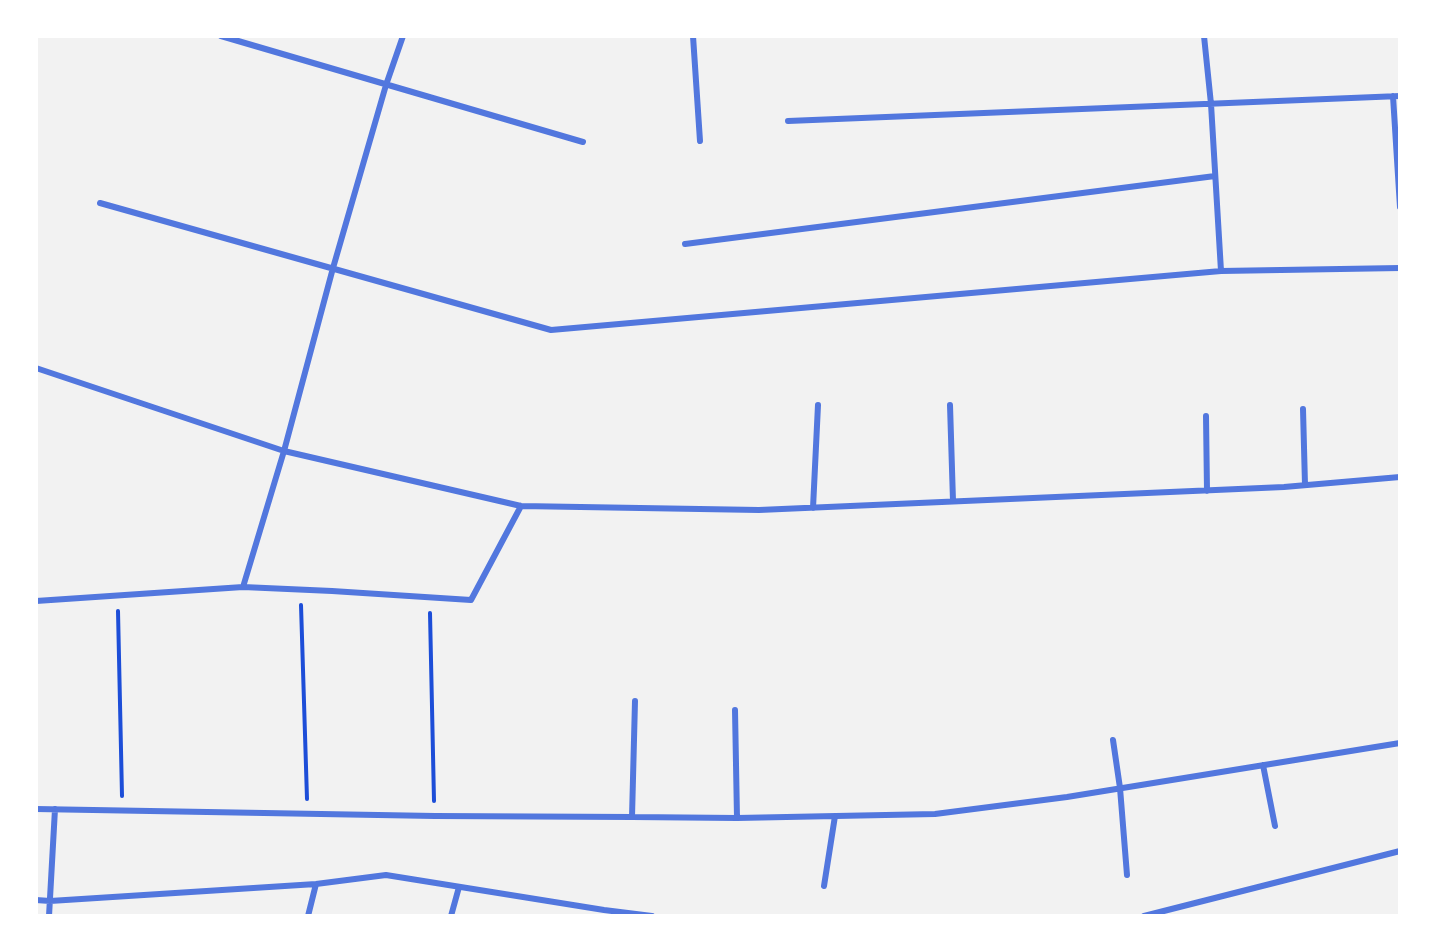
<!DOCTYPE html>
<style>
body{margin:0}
#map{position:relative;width:1436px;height:952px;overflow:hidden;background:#f2f2f2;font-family:Mulish,sans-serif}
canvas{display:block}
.frame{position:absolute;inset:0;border:38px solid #fff;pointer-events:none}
</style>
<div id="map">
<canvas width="1436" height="952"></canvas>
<div class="frame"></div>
</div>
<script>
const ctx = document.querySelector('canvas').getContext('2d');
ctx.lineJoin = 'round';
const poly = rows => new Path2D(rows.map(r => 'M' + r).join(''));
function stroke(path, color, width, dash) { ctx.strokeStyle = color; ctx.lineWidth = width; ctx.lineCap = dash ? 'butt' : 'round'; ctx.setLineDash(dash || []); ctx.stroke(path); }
stroke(poly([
 [301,605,307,799],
 [118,611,122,796],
 [430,613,434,801]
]), '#1d4ed8', 4);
stroke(poly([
 [221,36,583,142],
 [693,36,700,141],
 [1204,36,1211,104,1221,271],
 [1393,96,1400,207],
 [788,121,1400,96],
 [100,203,551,330,1221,271,1400,268],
 [685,244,1215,176],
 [36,368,284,451,521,506,759,510,1284,487,1400,477],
 [950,405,953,501],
 [1303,409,1305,485],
 [1206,416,1207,491],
 [813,508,818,405],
 [243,587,284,451,333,268,386,85,403,36],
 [36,601,243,587,332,591,471,600,521,506],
 [735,710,737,818],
 [1113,740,1120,788,1127,875],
 [1263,765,1275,826],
 [36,809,435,816,632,817,737,818,935,814,1067,797,1400,743],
 [632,817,635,701],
 [824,886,835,816],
 [36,900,50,901,316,884,386,875,604,910,652,916],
 [49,916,55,809],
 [308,916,316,884],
 [451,916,459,887],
 [1144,916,1400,851]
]), '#5277de', 6);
</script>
